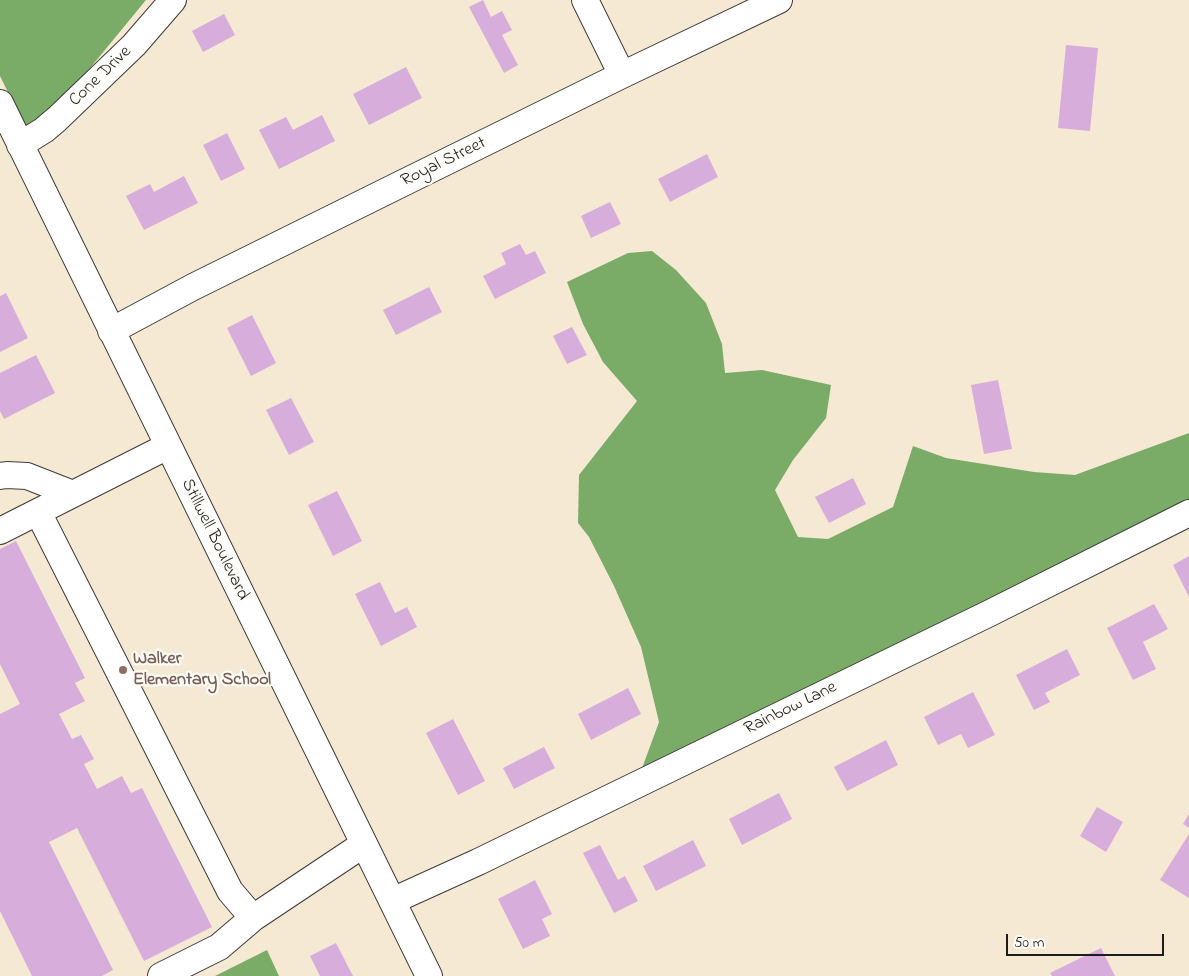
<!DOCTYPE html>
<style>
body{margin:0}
#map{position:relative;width:1189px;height:976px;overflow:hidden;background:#f6e9d4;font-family:"Indie Flower",sans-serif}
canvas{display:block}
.scale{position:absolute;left:1006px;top:934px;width:158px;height:22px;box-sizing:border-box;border:2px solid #1c1c1c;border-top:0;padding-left:6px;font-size:15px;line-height:18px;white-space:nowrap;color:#1c1c1c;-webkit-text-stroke:4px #fdfcf7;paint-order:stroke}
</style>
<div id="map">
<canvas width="1189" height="976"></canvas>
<div class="scale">50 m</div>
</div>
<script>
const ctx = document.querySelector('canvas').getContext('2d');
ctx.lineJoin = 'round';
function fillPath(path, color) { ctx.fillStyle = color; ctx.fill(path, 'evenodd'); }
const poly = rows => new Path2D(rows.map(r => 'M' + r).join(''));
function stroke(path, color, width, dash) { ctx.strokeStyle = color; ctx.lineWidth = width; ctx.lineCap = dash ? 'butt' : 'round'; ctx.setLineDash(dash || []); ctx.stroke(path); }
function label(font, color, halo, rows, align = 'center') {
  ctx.font = font + ' "Indie Flower",sans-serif'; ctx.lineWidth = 4.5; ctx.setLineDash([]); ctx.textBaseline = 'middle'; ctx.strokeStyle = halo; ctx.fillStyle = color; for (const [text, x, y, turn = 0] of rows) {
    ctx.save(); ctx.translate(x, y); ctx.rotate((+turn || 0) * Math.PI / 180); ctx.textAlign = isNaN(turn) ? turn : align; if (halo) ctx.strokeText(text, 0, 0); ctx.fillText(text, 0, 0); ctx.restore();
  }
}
fillPath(poly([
 [0,0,146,0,72,90,26,129,0,76],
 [652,251,676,270,706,303,722,344,725,373,762,370,831,385,826,418,793,460,775,490,798,537,828,539,893,507,913,446,946,458,1034,472,1075,475,1189,433,1189,500,912,639,641,771,659,722,641,647,614,586,589,537,578,523,579,475,637,401,603,362,583,324,567,282,628,253],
 [267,950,279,976,215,976]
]), '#7aac68');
fillPath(poly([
 [483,0,491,17,502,11,512,30,502,35,518,65,504,73,469,7],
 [224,14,235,35,203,52,192,31],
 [1066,45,1098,48,1090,131,1058,128],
 [406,67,422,98,369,125,353,94],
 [322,115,335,141,279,169,259,130,286,117,293,130],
 [227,133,245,169,221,181,203,145],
 [707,154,718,177,670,202,658,179],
 [184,176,198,203,144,230,126,196,150,184,154,192],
 [610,202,621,224,591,238,581,216],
 [520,244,526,255,535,251,546,273,495,299,483,276,506,264,501,253],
 [429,287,442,312,396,335,383,310],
 [6,293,28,338,0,352,0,296],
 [252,315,276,363,251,376,227,328],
 [572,327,587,355,567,364,553,336],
 [36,355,55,393,4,419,0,411,0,373],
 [998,380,1012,449,984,454,971,385],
 [291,398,314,442,289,455,266,410],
 [853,478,866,504,829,523,815,497],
 [337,491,362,541,333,556,308,505],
 [16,541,85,678,75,683,85,701,59,714,72,739,81,735,94,759,84,764,97,789,122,776,131,793,142,788,212,927,144,961,77,828,49,842,113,970,102,976,32,976,0,911,0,714,20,704,0,664,0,549],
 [1189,556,1189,597,1173,565],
 [380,582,395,613,407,607,417,627,381,646,355,594],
 [1154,604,1168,629,1143,642,1156,669,1133,680,1107,628],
 [1067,649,1080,675,1045,693,1050,702,1034,710,1016,675],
 [628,688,641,714,591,740,578,714],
 [973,692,995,735,968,748,961,734,938,745,924,717],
 [453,719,485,781,458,795,426,733],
 [886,740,898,765,847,791,834,767],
 [544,747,555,768,514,789,503,768],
 [779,793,792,819,742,845,729,819],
 [1097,807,1123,822,1106,852,1080,836],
 [1189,814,1189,828,1183,824],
 [1189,834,1189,898,1160,880],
 [693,840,706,866,656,891,643,866],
 [600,845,618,880,625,876,638,901,614,913,583,853],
 [535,880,552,914,542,919,550,936,523,949,498,899],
 [336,943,353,976,320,976,310,956],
 [1101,948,1115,976,1052,976,1050,973]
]), '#d7addc');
const minor = poly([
 [585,0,622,75],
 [0,103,429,976],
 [20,145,44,130,57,119,134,45,173,0],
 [111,331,193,287,401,184,622,75,779,0],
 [0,476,7,475,27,476,73,494],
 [38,512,230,891,253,918],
 [0,531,168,446],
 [392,901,478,862,990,613,1189,513],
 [161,976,219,947,253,918,364,844]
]);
stroke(minor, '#3d3b38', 28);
stroke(minor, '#fff', 26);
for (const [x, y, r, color] of [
 [123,670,5,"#8d6e63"]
]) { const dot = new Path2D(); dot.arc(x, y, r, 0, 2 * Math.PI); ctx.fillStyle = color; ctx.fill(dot); stroke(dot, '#fdfcf7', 2); }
label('18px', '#1c1c1c', '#fdfcf7', [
 ["Cone Drive",101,77,-44],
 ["Royal Street",444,163,-26],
 ["Stillwell Boulevard",214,540,64],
 ["Rainbow Lane",791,709,-26]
]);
label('bold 18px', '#785e54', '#fdfcf7', [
 ["Walker",133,660],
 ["Elementary School",133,681]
], 'left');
</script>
